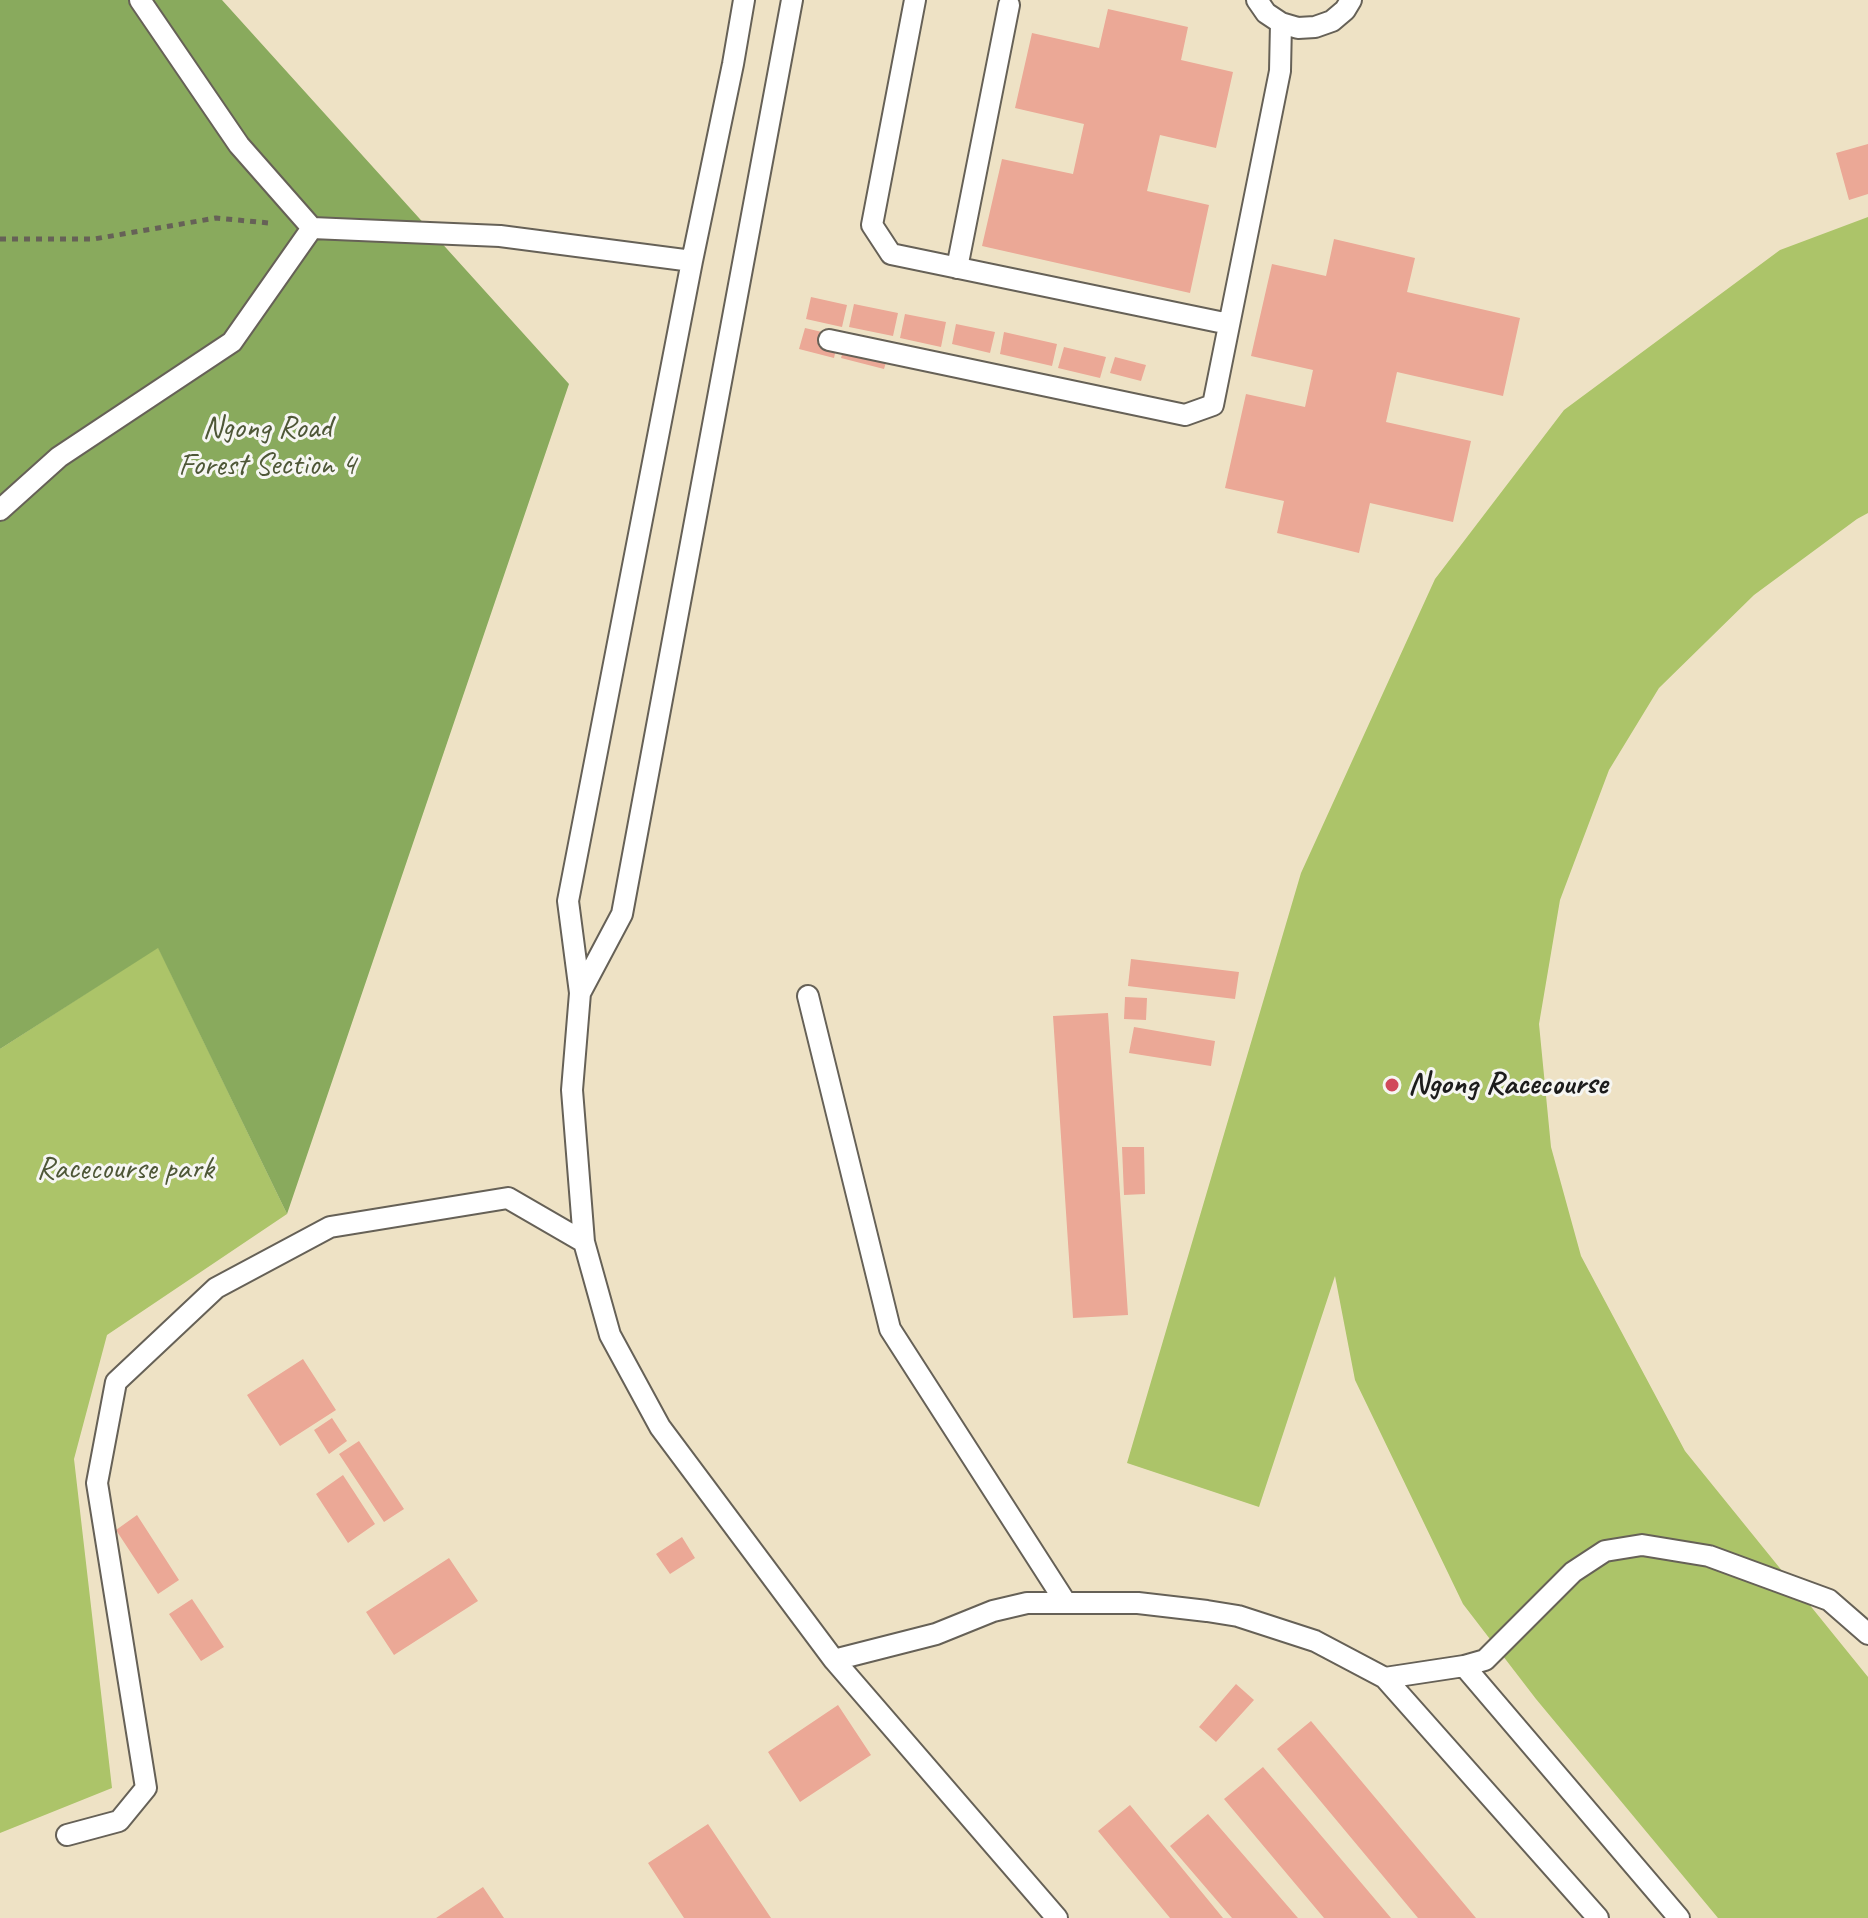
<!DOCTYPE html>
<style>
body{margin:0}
canvas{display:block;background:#eee2c5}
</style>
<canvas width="1868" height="1918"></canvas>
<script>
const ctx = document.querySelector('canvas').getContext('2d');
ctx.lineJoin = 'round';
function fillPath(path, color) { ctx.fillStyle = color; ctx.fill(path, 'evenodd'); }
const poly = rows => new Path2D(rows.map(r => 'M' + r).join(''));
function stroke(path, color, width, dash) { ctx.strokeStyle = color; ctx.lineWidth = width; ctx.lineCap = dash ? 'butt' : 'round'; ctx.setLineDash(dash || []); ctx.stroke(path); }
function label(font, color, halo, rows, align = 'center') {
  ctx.font = font + ' Caveat,sans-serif'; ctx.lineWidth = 6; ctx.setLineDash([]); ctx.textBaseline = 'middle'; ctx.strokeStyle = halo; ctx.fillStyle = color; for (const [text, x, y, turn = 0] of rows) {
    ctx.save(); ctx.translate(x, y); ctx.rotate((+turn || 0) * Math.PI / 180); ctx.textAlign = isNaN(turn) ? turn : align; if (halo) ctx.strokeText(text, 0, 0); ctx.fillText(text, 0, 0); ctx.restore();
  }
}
fillPath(poly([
 [1868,217,1868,513,1857,519,1754,595,1659,688,1609,770,1560,900,1539,1024,1551,1147,1581,1256,1685,1451,1868,1677,1868,1918,1718,1918,1536,1699,1463,1604,1355,1380,1335,1276,1259,1507,1127,1463,1301,873,1435,579,1564,410,1780,250],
 [158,947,287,1214,107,1335,74,1459,112,1788,0,1833,0,1049]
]), '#acc469');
fillPath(poly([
 [0,0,222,0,569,384,287,1214,158,948,0,1049]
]), '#89aa5d');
fillPath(poly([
 [1108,9,1188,27,1181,60,1233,72,1216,148,1160,135,1147,191,1209,205,1190,293,982,246,1002,159,1073,174,1084,124,1015,108,1032,33,1099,48],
 [1868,144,1868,194,1849,200,1836,153],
 [1334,239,1415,258,1407,292,1520,318,1503,396,1397,372,1386,422,1471,441,1453,522,1370,503,1359,553,1277,533,1284,501,1225,488,1246,394,1305,407,1313,370,1251,356,1272,264,1326,276],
 [811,297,847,305,842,327,806,319],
 [854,304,898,313,893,336,849,327],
 [905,314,946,322,941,347,900,338],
 [956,324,995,332,990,353,952,344],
 [805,328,839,336,834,358,799,349],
 [1004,332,1057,344,1052,366,1000,354],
 [847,337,890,349,884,369,841,358],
 [1064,347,1106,357,1100,378,1058,368],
 [1115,357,1146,365,1141,381,1110,373],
 [1131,959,1239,972,1235,999,1128,986],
 [1125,997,1147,998,1146,1020,1124,1019],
 [1108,1013,1128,1315,1073,1318,1053,1016],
 [1134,1027,1215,1041,1211,1066,1129,1053],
 [1122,1147,1144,1147,1145,1194,1124,1195],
 [303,1359,336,1410,280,1446,247,1395],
 [332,1418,347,1441,329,1454,314,1430],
 [359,1441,404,1509,384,1522,339,1454],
 [343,1475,375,1524,348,1543,316,1494],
 [137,1515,179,1580,158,1594,116,1530],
 [682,1537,695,1558,670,1574,656,1554],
 [449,1558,478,1601,394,1655,366,1612],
 [192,1599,224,1647,201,1661,169,1614],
 [1236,1684,1254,1700,1216,1742,1199,1727],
 [838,1705,871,1755,800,1802,768,1752],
 [1311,1721,1476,1918,1418,1918,1277,1749],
 [1263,1767,1391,1918,1324,1918,1224,1799],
 [1130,1805,1223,1918,1170,1918,1098,1831],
 [1208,1814,1298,1918,1232,1918,1170,1846],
 [708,1824,771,1918,684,1918,648,1863],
 [483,1887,504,1918,436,1918]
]), '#eba896');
const lane = poly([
 [140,0,239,145,312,228,500,236,692,261],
 [744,0,733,64,692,261,568,901,580,993,572,1090,584,1242,610,1335,660,1427,834,1660,1057,1918],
 [915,0,872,225,891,254,1229,324],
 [1257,0,1266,13,1281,23,1298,28,1315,27,1332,21,1345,10,1351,0],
 [957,268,1009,5],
 [829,340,1185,415,1213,405,1280,71,1281,23],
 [0,510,59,457,232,342,312,228],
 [580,993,622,914,792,0],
 [808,996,890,1329,1066,1603],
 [834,1660,936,1634,993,1611,1027,1603,1138,1603,1207,1611,1238,1616,1315,1641,1385,1678,1598,1918],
 [1464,1666,1679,1918],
 [1385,1678,1464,1666,1485,1660,1573,1572,1605,1551,1642,1545,1709,1556,1829,1600,1868,1634],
 [67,1835,119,1821,146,1788,97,1483,116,1382,216,1288,330,1227,508,1198,584,1242]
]);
stroke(lane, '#666157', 24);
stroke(poly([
 [0,239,94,239,216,218,269,223]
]), '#666157', 5, [6, 6]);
stroke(lane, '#fff', 20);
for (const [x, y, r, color] of [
 [1392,1085,8,"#d1495b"]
]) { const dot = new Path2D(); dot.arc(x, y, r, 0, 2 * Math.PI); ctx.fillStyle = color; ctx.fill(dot); stroke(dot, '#f6f6f2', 3); }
label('32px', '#4e5737', '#f6f6f2', [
 ["Ngong Road",267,429],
 ["Forest Section 4",267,466],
 ["Racecourse park",125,1170]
]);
label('bold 32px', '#1c1c1c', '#f6f6f2', [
 ["Ngong Racecourse",1408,1085]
], 'left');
</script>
